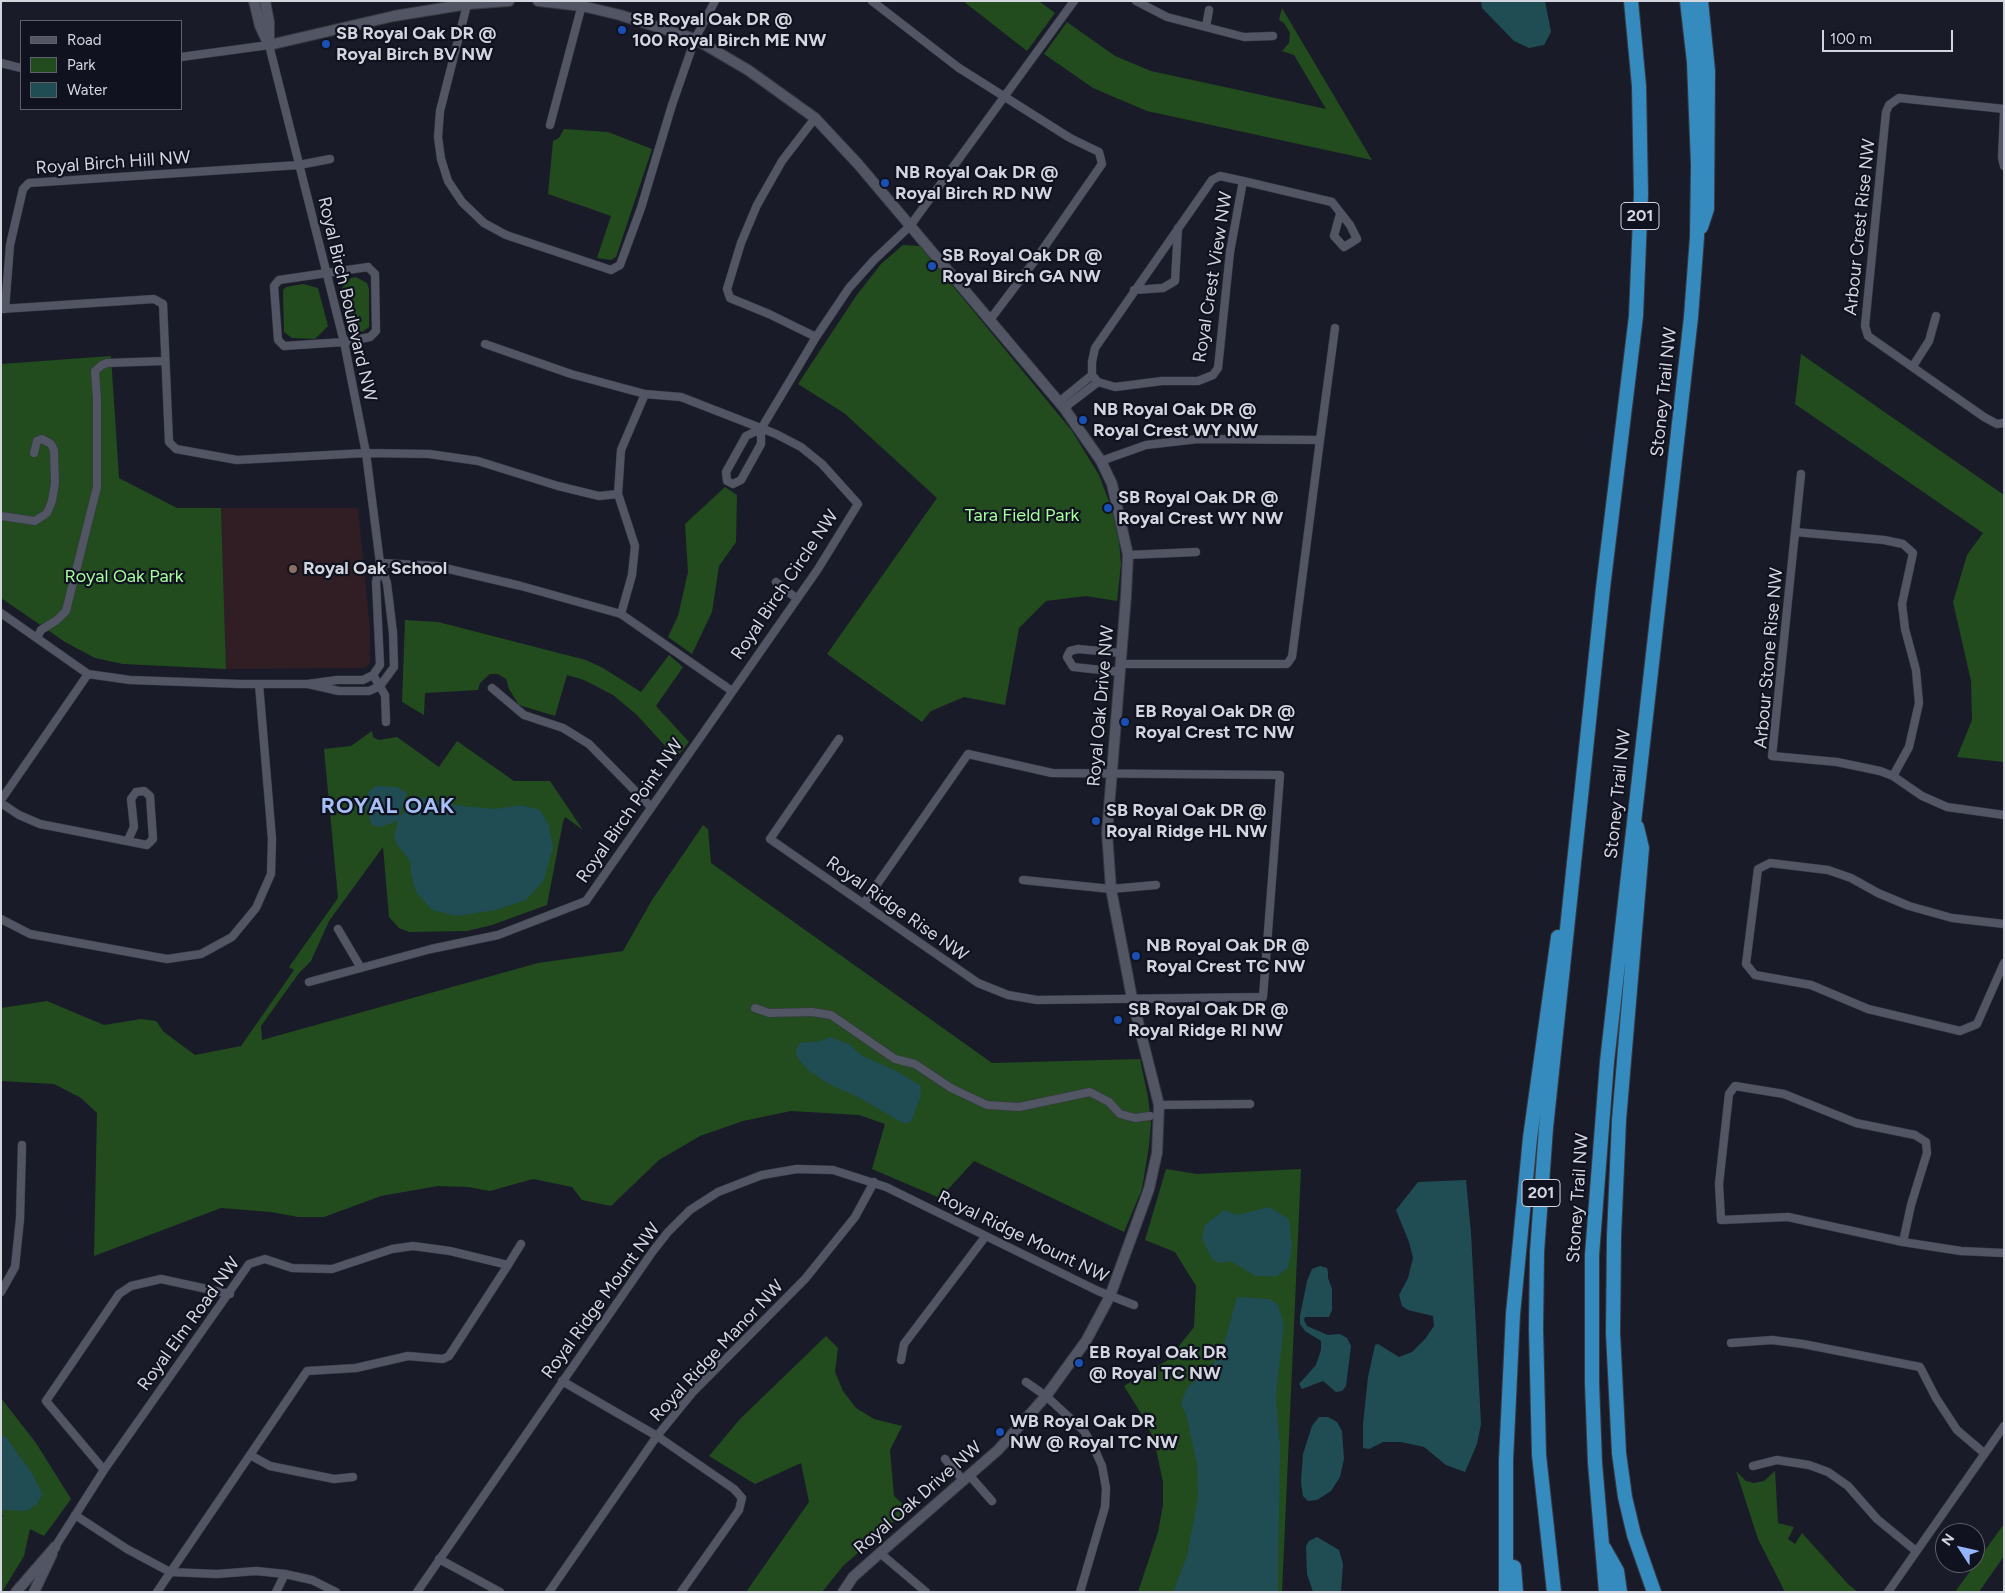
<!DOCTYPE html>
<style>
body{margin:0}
#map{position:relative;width:2005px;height:1593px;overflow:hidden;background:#191c28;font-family:Figtree,sans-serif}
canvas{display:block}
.frame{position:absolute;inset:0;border:2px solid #d4d6df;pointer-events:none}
.legend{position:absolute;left:20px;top:20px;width:162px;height:90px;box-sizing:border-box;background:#10131f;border:1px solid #5e616c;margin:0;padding:6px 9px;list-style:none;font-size:15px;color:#d4d6df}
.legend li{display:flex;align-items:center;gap:10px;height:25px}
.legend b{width:25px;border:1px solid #5e616c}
.north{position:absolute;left:1935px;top:1523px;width:50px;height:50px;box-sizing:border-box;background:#10131f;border:1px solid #5e616c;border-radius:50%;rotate:305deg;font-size:14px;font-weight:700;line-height:20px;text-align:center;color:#d4d6df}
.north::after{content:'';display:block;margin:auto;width:18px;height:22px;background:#95b6fd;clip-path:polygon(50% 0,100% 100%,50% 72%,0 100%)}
.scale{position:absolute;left:1822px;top:30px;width:131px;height:22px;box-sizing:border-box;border:2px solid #d4d6df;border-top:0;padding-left:6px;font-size:15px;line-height:18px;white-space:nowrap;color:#d4d6df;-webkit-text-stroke:4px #10131f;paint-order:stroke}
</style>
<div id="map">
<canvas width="2005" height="1593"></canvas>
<div class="frame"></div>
<ul class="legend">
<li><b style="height:6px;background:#515564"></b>Road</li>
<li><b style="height:14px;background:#224b1e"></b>Park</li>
<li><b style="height:14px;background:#204c54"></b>Water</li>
</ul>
<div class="north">N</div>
<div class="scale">100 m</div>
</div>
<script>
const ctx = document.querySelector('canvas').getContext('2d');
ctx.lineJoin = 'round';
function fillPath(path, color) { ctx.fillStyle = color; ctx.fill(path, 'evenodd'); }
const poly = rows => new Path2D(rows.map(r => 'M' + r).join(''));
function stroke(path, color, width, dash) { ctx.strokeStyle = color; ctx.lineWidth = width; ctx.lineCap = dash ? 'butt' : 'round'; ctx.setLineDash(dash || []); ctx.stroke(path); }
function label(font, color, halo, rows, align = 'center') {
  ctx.font = font + ' Figtree,sans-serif'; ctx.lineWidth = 4.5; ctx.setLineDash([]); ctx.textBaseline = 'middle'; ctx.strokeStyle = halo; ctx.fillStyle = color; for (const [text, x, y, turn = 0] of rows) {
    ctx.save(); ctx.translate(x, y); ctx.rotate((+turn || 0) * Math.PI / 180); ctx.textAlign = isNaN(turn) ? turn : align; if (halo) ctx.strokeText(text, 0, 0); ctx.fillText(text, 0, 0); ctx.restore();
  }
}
fillPath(poly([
 [221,508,358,508,370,630,370,663,365,668,226,669]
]), '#301e24');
fillPath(poly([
 [963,1,1039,1,1055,13,1027,51],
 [1282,8,1372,160,1147,111,1093,88,1044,54,1067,22,1115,56,1151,71,1326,109,1294,55,1282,51,1289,43,1290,33,1284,23,1279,20],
 [564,129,608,132,652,149,616,257,611,260,597,258,611,216,548,194,553,141,559,138],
 [903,245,920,246,1072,431,1099,475,1111,507,1119,540,1121,564,1117,601,1086,596,1046,601,1019,628,1005,705,964,697,931,711,922,722,827,654,937,498,844,413,798,384,856,296,881,264],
 [356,277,367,283,369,289,369,327,362,332,350,327,340,290,351,278],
 [303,284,318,288,328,326,315,339,292,338,284,332,283,290,286,287],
 [1801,354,2004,495,2004,762,1957,757,1972,720,1971,681,1953,602,1967,555,1983,533,1795,404],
 [111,356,119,478,177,508,221,508,226,669,123,664,95,658,65,642,1,598,1,364],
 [725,487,737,495,736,542,719,566,712,612,692,654,668,637,678,616,688,572,685,524],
 [405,620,438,622,586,660,603,668,641,692,669,655,683,667,656,706,689,742,676,758,637,715,613,695,584,680,567,675,555,716,519,705,509,689,506,679,498,674,490,674,480,683,478,690,425,693,424,715,402,702],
 [372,731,373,737,379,740,397,737,439,767,457,741,514,781,550,781,583,830,565,817,563,822,547,905,492,925,467,931,409,932,399,928,389,917,383,847,329,921,311,961,299,973,261,1026,262,1040,538,963,623,951,652,900,703,825,708,829,711,863,992,1063,1140,1059,1148,1097,1151,1123,1149,1146,1142,1189,1124,1232,974,1161,940,1198,872,1169,885,1124,859,1115,791,1111,743,1121,700,1136,659,1160,611,1206,582,1200,572,1187,533,1179,490,1191,468,1187,438,1186,381,1196,324,1217,298,1217,271,1212,221,1208,94,1256,97,1113,81,1098,54,1084,1,1081,1,1008,47,1001,104,1025,141,1019,156,1021,164,1032,195,1055,241,1046,294,970,289,967,338,898,324,749,351,746],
 [1166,1169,1197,1174,1301,1169,1282,1592,1138,1592,1158,1532,1163,1505,1163,1482,1154,1440,1144,1418,1124,1386,1168,1360,1194,1327,1196,1286,1175,1252,1145,1240],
 [826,1336,838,1348,835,1372,843,1391,856,1408,874,1419,902,1426,890,1450,894,1496,908,1509,843,1566,822,1592,746,1592,809,1502,801,1463,755,1484,709,1456,740,1419],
 [1,1398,36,1443,71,1499,44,1536,30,1529,24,1556,2,1592,1,1517,4,1517,1,1515],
 [1736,1471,1746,1481,1754,1483,1764,1481,1775,1471,1778,1523,1794,1527,1788,1539,1795,1544,1802,1533,1849,1585,1858,1592,1785,1592,1758,1539],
 [2004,1524,2004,1556,1979,1592,1955,1592]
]), '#224b1e');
fillPath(poly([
 [1481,1,1545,1,1551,32,1544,45,1529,48,1514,41,1482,8],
 [376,786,397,787,407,793,400,814,401,816,414,800,420,797,461,806,495,809,521,805,540,810,549,825,553,847,544,880,526,900,496,910,457,916,432,910,416,892,411,874,411,862,396,843,394,837,398,821,380,827,373,826,370,821,365,801,369,791],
 [830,1037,849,1044,861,1055,898,1072,921,1086,920,1098,911,1122,903,1123,858,1097,829,1084,808,1070,797,1057,796,1049,800,1043,821,1041],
 [1466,1180,1471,1233,1481,1424,1477,1444,1465,1472,1446,1465,1424,1447,1401,1442,1383,1442,1369,1449,1363,1448,1363,1424,1368,1377,1375,1345,1378,1344,1399,1357,1412,1352,1425,1339,1434,1326,1433,1316,1408,1310,1402,1306,1399,1295,1408,1278,1413,1258,1409,1242,1396,1210,1418,1182],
 [1269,1207,1289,1219,1292,1248,1288,1268,1277,1276,1255,1276,1231,1261,1220,1263,1212,1259,1202,1239,1205,1225,1224,1210,1237,1215],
 [1320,1266,1327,1268,1328,1272,1328,1278,1332,1289,1332,1310,1329,1317,1305,1317,1304,1320,1307,1326,1328,1335,1340,1334,1347,1338,1351,1346,1346,1386,1342,1391,1336,1392,1323,1381,1302,1389,1299,1384,1316,1365,1321,1350,1321,1341,1305,1331,1300,1324,1300,1316,1307,1281,1312,1269],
 [1237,1297,1270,1299,1278,1305,1284,1325,1276,1396,1280,1446,1278,1592,1173,1592,1187,1556,1198,1498,1197,1464,1186,1414,1181,1405,1183,1398,1187,1388,1211,1366,1217,1358,1225,1341],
 [1319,1417,1328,1417,1337,1422,1342,1431,1344,1459,1340,1477,1331,1491,1317,1500,1308,1501,1303,1496,1301,1482,1303,1454,1312,1426],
 [1,1435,6,1437,31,1472,43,1494,36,1505,26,1511,1,1510],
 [1317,1537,1339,1550,1343,1564,1341,1592,1313,1592,1307,1574,1306,1546,1309,1541]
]), '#204c54');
const street = poly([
 [468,1,440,111,438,137,441,159,448,181,462,202,484,223,506,235,611,270,620,265,641,208,672,105,695,39,715,1],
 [872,1,959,68,1070,138,1099,152,1102,164,1036,259,989,321],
 [1136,1,1167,17,1244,37,1273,36],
 [1206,27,1209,10],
 [181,57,269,45,344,342,366,453,380,563,387,583,393,633,394,667,380,686,369,691,339,691,308,684],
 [1,63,21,68],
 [2004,109,1899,98,1889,105,1886,112,1865,326,1868,336,1984,417,1997,424,2004,423],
 [2004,114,2002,158,2004,166],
 [815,118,782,161,757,205,741,243,727,289,730,298,769,314,816,337],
 [550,125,583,1],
 [1220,176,1243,181,1230,252,1218,368,1213,375,1198,381,1162,381,1115,387,1098,382,1092,375,1092,362,1095,348,1212,180,1220,176],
 [1243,181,1332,202,1350,225,1357,239,1344,247,1334,236,1340,214],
 [368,267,375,274,376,331,370,337,344,342,284,346,278,340,274,286,279,280,368,267],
 [1134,290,1163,288,1175,281,1178,228],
 [1,309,154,299,163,304,169,442,176,449,237,460,366,453,429,454,478,461,558,486,599,496,618,494],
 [5,309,10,245,23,189,29,183,299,165,330,159],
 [485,344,571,374,645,394],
 [1913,366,1929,341,1936,316],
 [1060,401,1092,375],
 [1064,408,1098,382],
 [761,429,816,337,849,288,874,260,910,226,1074,1],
 [761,429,761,444,741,480,733,484,727,481,726,472,746,436,761,429],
 [1320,440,1335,328],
 [1101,461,1146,445,1198,439,1320,440,1292,657,1287,664,1121,664],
 [1801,474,1772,756,1837,762,1880,771,1893,776,1922,796,1947,807,2004,815],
 [1,516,35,521,47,513,52,501,55,483,54,450,51,444,42,439,37,441,34,453],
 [1795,532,1884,540,1903,544,1913,553,1902,604,1905,629,1916,670,1919,703,1909,747,1893,776],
 [1128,555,1196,552],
 [380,563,436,566,521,586,621,614],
 [776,582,796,598],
 [1,613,88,674,130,680,240,684,308,684,337,680,363,680,373,675,380,665,376,582,380,563],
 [37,638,41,630,57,620,66,611,97,487,97,399,95,371,102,365,107,363,164,361],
 [1120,672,1073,667,1067,657,1070,651,1078,649,1121,653],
 [373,675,385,695,386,722],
 [492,688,524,715,563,728,589,744,651,807],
 [839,739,770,839,978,983,1008,995,1037,1000,1263,997,1280,775,1052,773,968,754,864,903],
 [1,800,88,674],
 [1,803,19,815,40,824,147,845,153,839,150,796,144,791,136,792,131,799,134,827,128,840],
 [1023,880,1111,889,1156,885],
 [1,919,30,934,167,959,201,954,232,937,256,908,271,874,272,839,259,684],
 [2004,924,1952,918,1909,906,1878,893,1851,878,1828,870,1770,863,1758,869,1746,964,1755,975,1811,985,1868,1009,1960,1031,1977,1024,2004,963],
 [338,929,361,968],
 [309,982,431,949,498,935,586,901,818,569,858,504,822,464,801,447,776,434,681,397,645,394,621,450,618,494,635,546,632,575,621,614,732,691],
 [755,1008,769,1013,812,1012,831,1015,895,1059,915,1064,951,1088,987,1105,1019,1107,1090,1092,1109,1102,1120,1114,1135,1118,1150,1116],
 [1159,1105,1250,1104],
 [1903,1242,1911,1205,1927,1153,1926,1142,1915,1135,1856,1123,1784,1094,1735,1086,1729,1094,1719,1184,1721,1220,1788,1217,1903,1242,1961,1251,2004,1253],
 [508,1265,521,1244],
 [1,1292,15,1267,20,1219,22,1145],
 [1731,1343,1772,1340,1803,1344,1920,1367,1936,1398,1957,1430,1984,1453],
 [901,1360,904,1344,985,1237],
 [562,1381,657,1436,734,1489,742,1498,739,1510,681,1592],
 [1026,1382,1046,1396,1084,1431,1095,1450,1102,1466,1106,1488,1105,1507,1080,1592],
 [250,1455,270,1466,334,1479,353,1477],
 [945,1459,964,1481],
 [1753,1466,1777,1460,1809,1465,1828,1472,1848,1486,1877,1519,1916,1551],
 [104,1470,46,1401,119,1294,131,1286,161,1279,230,1294],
 [970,1476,992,1501],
 [75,1515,127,1549,170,1572,217,1574,256,1571,285,1574,312,1580,336,1592],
 [55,1547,104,1470,249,1264,265,1259,292,1268,332,1269,392,1249,413,1246,450,1251,508,1265,449,1356,443,1359,408,1356,356,1368,307,1371,157,1592],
 [880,1553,926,1592],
 [439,1559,500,1592],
 [276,1592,285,1574],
 [417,1592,653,1251,668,1232,690,1210,718,1192,762,1175,797,1169,833,1170,886,1187,1098,1291,1134,1305],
 [549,1592,657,1436,693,1392,805,1279,855,1217,874,1182],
 [1888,1592,2004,1426]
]);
const secondary = poly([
 [254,1,260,26,269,45],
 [265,1,269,22,269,41],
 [538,1,582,6,620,15,695,39,748,70,815,118,858,164,1064,408,1101,461,1112,484,1128,555,1126,596,1107,833,1111,889,1132,998,1159,1105,1157,1153,1149,1189,1110,1296,1086,1341,1046,1396,998,1450,880,1553,853,1577,843,1592],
 [269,45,394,16,468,4,509,1],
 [16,1592,55,1547],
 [34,1592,52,1554]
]);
const highway = poly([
 [1701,227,1707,209,1708,71,1701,1],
 [1637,827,1642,848,1619,1120,1614,1236,1613,1333,1619,1453,1625,1497,1634,1535,1654,1592],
 [1604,1548,1617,1571,1620,1592],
 [1514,1567,1516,1592],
 [1506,1592,1506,1460,1513,1314,1530,1138,1558,937],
 [1554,1592,1539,1455,1536,1329,1537,1252,1546,1128,1603,588,1636,316,1641,194,1639,86,1631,1],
 [1606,1592,1595,1463,1592,1383,1592,1255,1607,1062,1691,317,1697,237,1698,165,1694,62,1687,1]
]);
stroke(street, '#373842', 9);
stroke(secondary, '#373842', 12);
stroke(highway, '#373842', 16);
stroke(street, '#515564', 8);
stroke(secondary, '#515564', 10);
stroke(highway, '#358abe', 14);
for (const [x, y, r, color] of [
 [622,30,5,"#1a4fb4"],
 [326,44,5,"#1a4fb4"],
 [885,183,5,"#1a4fb4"],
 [932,266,5,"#1a4fb4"],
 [1083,420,5,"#1a4fb4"],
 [1108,508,5,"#1a4fb4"],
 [293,569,5,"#8d6e63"],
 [1125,722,5,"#1a4fb4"],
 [1096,821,5,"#1a4fb4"],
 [1136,956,5,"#1a4fb4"],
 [1118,1020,5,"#1a4fb4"],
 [1079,1363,5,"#1a4fb4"],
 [1000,1432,5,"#1a4fb4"]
]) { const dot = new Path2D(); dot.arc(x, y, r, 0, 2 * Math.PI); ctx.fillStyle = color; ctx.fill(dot); stroke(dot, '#10131f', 2); }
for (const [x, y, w] of [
 [1640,216,38],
 [1541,1193,38]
]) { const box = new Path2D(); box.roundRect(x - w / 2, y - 13.5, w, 27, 4); ctx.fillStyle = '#10131f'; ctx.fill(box); stroke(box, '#d4d6df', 1); }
label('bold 16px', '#d4d6df', null, [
 ["201",1640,216],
 ["201",1541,1193]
]);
label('bold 18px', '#d4d6df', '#10131f', [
 ["SB Royal Oak DR @",632,20],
 ["100 Royal Birch ME NW",632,41],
 ["SB Royal Oak DR @",336,34],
 ["Royal Birch BV NW",336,55],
 ["NB Royal Oak DR @",895,173],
 ["Royal Birch RD NW",895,194],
 ["SB Royal Oak DR @",942,256],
 ["Royal Birch GA NW",942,277],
 ["NB Royal Oak DR @",1093,410],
 ["Royal Crest WY NW",1093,431],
 ["SB Royal Oak DR @",1118,498],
 ["Royal Crest WY NW",1118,519],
 ["Royal Oak School",303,569],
 ["EB Royal Oak DR @",1135,712],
 ["Royal Crest TC NW",1135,733],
 ["SB Royal Oak DR @",1106,811],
 ["Royal Ridge HL NW",1106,832],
 ["NB Royal Oak DR @",1146,946],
 ["Royal Crest TC NW",1146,967],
 ["SB Royal Oak DR @",1128,1010],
 ["Royal Ridge RI NW",1128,1031],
 ["EB Royal Oak DR",1089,1353],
 ["@ Royal TC NW",1089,1374],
 ["WB Royal Oak DR",1010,1422],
 ["NW @ Royal TC NW",1010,1443]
], 'left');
label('18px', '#d4d6df', '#10131f', [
 ["Royal Birch Hill NW",113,163,-4],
 ["Arbour Crest Rise NW",1860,227,-84],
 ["Royal Crest View NW",1213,277,-81],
 ["Royal Birch Boulevard NW",347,299,77],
 ["Stoney Trail NW",1664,392,-84],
 ["Royal Birch Circle NW",785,585,-56],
 ["Arbour Stone Rise NW",1769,658,-85],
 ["Royal Oak Drive NW",1101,706,-85],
 ["Stoney Trail NW",1618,794,-84],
 ["Royal Birch Point NW",630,811,-55],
 ["Royal Ridge Rise NW",897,909,35],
 ["Stoney Trail NW",1578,1198,-86],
 ["Royal Ridge Mount NW",1023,1237,26],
 ["Royal Ridge Mount NW",601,1301,-54],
 ["Royal Elm Road NW",189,1324,-54],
 ["Royal Ridge Manor NW",717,1351,-47],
 ["Royal Oak Drive NW",918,1498,-41]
]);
label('18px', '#a5fd9b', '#10131f', [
 ["Tara Field Park",1022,516],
 ["Royal Oak Park",124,577]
]);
ctx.letterSpacing = '1px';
label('bold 22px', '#a6bff4', '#10131f', [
 ["ROYAL OAK",388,807]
]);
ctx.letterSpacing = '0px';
</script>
